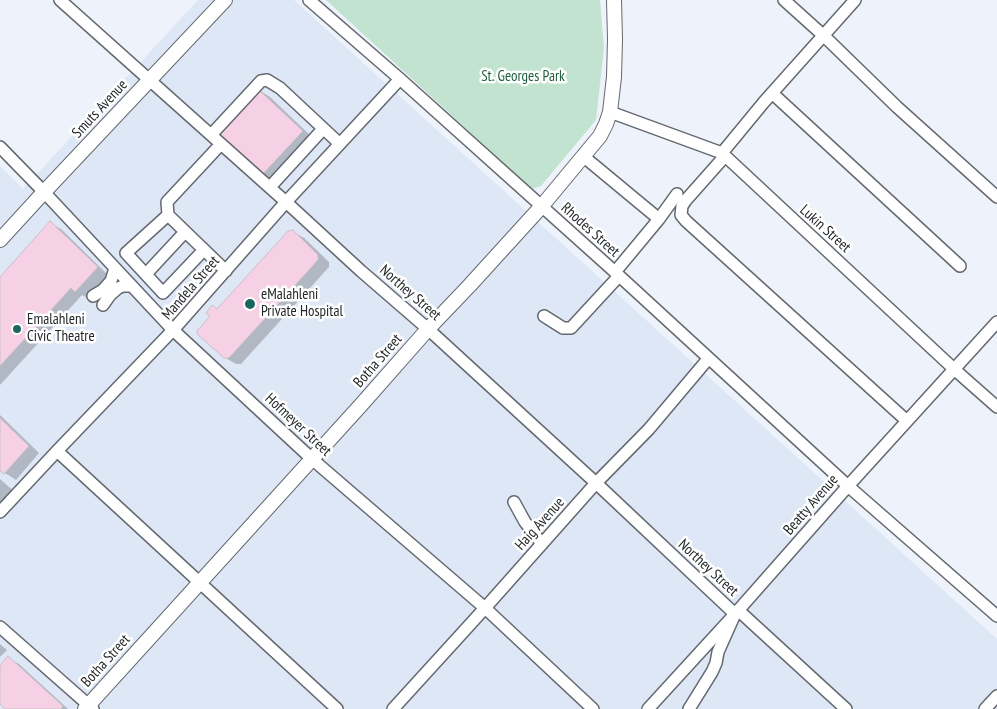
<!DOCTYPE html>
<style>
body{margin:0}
canvas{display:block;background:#eef3fb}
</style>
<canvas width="997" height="709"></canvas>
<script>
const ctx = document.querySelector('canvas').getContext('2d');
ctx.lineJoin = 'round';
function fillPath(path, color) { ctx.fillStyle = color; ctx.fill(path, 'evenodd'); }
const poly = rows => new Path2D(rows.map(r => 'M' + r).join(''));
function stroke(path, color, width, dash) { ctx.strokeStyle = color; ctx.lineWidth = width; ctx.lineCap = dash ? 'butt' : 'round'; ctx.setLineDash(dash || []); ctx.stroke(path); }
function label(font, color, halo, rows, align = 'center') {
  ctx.font = font + ' "PT Sans Narrow",sans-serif'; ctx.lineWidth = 5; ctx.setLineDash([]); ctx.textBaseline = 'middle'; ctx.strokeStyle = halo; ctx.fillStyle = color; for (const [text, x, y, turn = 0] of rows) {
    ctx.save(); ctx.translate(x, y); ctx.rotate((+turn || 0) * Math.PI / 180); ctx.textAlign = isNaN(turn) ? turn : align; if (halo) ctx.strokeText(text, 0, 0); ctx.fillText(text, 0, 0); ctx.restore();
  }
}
fillPath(poly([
 [198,0,294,0,997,639,997,709,0,709,0,166,23,189]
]), '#dee7f6');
fillPath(poly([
 [326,0,600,0,604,48,596,120,541,186,532,189]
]), '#c2e3cf');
fillPath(poly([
 [259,90,270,97,313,138,273,181,262,175],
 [50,223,61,229,108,275,87,298,82,295,0,385,0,279],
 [292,231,304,238,329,262,329,267,241,364,236,364,224,357,218,310],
 [0,415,39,453,16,480,5,473,0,469],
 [0,479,16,493,0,511],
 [0,644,7,650,0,657],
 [8,658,19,664,68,709,7,709,0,702,0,667]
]), '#0003');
const building = poly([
 [258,89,303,131,261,176,216,133,258,89],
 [50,221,98,267,75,292,71,288,0,366,0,277,50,221],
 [293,230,318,255,318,260,229,358,224,358,198,335,197,331,210,316,206,313,212,305,217,309,288,231,293,230],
 [0,418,29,446,4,474,0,471,0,418],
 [8,656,63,706,61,709,5,709,0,704,0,665,8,656]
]);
fillPath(building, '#f6d0e5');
stroke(building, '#cac0c5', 1);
const minor = poly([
 [60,0,286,202,361,271,428,329,596,483,735,614,718,652,716,663,712,672,689,709],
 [309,0,400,79,615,272,848,486,997,616],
 [784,0,824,36,897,107,997,197],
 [772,93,960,266],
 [610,112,722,153,954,369,997,407],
 [211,135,261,81,267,80,280,88,340,144],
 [0,147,44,192,173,330,312,459,485,608,593,709],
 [722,153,764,102,855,0],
 [583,156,659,219],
 [725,156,686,200,682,206,681,215,686,221,907,421],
 [270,187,323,129],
 [168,215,226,271],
 [199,255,163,293,126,253,168,215,167,202,221,144],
 [615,272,659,219,677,194],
 [146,274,185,232],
 [93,296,103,290,111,281,115,268],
 [103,305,110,295,118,288,123,286,132,286],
 [544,316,563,328,571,328,619,276],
 [57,451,337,709],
 [514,502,525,522,542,544],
 [0,512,57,451,173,330,286,202,400,79],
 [738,610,846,709],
 [0,627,93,709],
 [393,709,485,608,596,483,649,429,708,359],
 [648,709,735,614,848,486,997,322],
 [985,709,997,696]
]);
const major = poly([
 [0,240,44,192,225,0],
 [85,709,361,405,428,329,470,285,541,207,600,136,606,124,610,112,614,77,615,39,614,0]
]);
stroke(minor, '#64686f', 14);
stroke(major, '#64686f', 16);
stroke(minor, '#fff', 11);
stroke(major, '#fff', 14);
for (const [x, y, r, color] of [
 [250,304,6,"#1b6660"],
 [17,329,5,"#1b6660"]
]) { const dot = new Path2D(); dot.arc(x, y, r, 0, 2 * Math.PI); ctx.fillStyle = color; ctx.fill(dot); stroke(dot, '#fff', 2); }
label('15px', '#215e40', '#fff', [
 ["St. Georges Park",523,77]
]);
label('15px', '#252729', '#fff', [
 ["Smuts Avenue",100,109,-47],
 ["Lukin Street",825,229,42],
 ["Rhodes Street",590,230,42],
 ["Mandela Street",191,288,-49],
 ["Northey Street",410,293,41],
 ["Botha Street",378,361,-49],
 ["Hofmeyer Street",298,425,43],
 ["Beatty Avenue",811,505,-49],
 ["Haig Avenue",540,524,-48],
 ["Northey Street",708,568,43],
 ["Botha Street",106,661,-48]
]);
label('15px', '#252729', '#fff', [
 ["eMalahleni",261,295],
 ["Private Hospital",261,312],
 ["Emalahleni",27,320],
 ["Civic Theatre",27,337]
], 'left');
</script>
